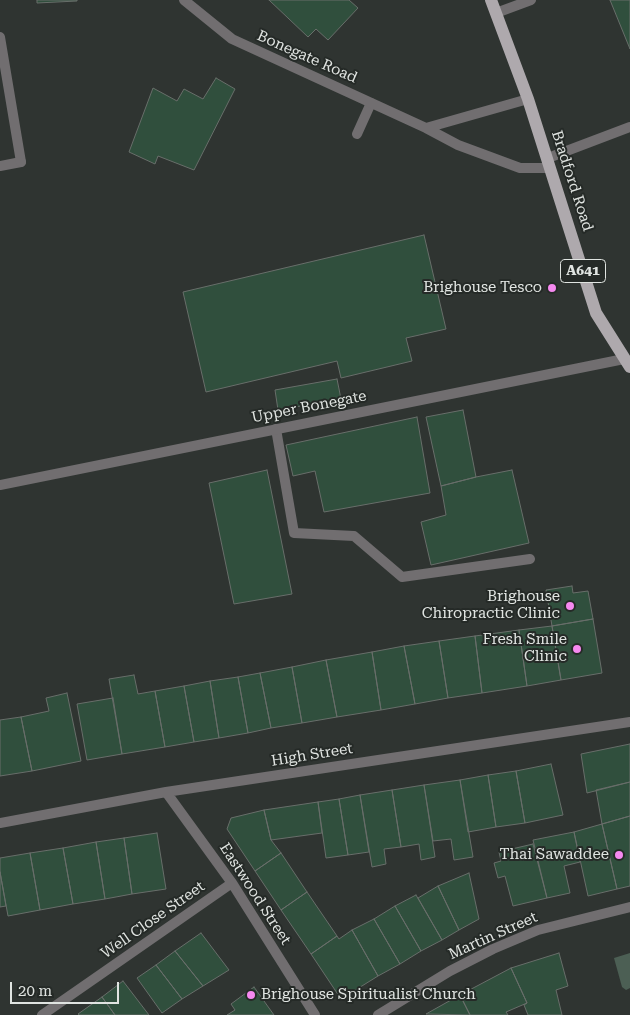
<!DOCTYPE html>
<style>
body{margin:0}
#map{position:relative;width:630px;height:1015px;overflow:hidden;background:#2f3431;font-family:"Roboto Serif",serif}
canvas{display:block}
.scale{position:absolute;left:10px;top:982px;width:109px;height:22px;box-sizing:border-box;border:2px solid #e0e4e1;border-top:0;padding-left:6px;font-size:15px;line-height:18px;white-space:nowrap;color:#e0e4e1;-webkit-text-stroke:4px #252a27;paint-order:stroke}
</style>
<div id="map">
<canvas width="630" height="1015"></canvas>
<div class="scale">20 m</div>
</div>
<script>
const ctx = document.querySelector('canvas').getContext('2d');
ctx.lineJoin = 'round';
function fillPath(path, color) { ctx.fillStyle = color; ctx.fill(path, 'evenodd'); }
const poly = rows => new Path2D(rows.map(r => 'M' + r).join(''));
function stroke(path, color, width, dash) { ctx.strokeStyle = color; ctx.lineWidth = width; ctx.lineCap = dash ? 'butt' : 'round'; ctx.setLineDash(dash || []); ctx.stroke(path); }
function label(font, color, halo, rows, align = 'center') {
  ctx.font = font + ' "Roboto Serif",serif'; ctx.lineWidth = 4; ctx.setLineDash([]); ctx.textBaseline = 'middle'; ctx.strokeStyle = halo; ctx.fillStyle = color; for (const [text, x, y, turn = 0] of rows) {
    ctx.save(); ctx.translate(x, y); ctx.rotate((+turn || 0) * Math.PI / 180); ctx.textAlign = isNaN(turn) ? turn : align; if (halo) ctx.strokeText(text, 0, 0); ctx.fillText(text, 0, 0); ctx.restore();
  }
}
fillPath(poly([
 [630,953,630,988,626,990,622,987,614,958]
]), '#4c5f54');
const building = poly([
 [37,0,77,0,77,1,37,3,37,0],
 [269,0,349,0,358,8,328,40,316,29,308,37,269,0],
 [610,0,630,0,630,49,610,0],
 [216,78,235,89,194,170,158,156,155,164,129,152,153,88,177,101,184,89,203,99,216,78],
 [424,235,446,329,406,338,412,361,341,378,337,361,206,392,183,292,424,235],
 [337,379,341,399,278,410,275,390,337,379],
 [463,410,476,477,441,486,426,417,463,410],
 [417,417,430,493,324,512,315,471,293,476,286,445,417,417],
 [267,470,292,594,234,604,209,483,267,470],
 [512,470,529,543,431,565,421,522,446,515,441,486,476,477,512,470],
 [572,586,573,593,588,591,593,619,552,626,546,590,572,586],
 [593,619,602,673,561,680,552,626,593,619],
 [552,626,561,680,527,686,519,630,552,626],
 [519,630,527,686,482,693,475,636,519,630],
 [475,636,482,693,448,698,439,641,475,636],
 [439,641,448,698,415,704,404,646,439,641],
 [404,646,415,704,381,710,372,652,404,646],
 [372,652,381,710,337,717,326,660,372,652],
 [326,660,337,717,302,723,292,667,326,660],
 [292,667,302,723,271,728,260,673,292,667],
 [260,673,271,728,248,733,238,677,260,673],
 [134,675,138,694,155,691,165,747,122,754,109,679,134,675],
 [238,677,248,733,219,738,210,681,238,677],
 [210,681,219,738,194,742,184,686,210,681],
 [184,686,194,742,165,747,155,691,184,686],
 [67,693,81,761,32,771,21,717,49,711,46,698,67,693],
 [113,698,122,754,87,760,77,704,113,698],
 [21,717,32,771,0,776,0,720,21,717],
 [630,744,630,782,587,793,581,754,630,744],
 [551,764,563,815,525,823,516,771,551,764],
 [516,771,525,823,496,827,488,775,516,771],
 [488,775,496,827,468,832,460,780,488,775],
 [460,780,473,857,454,860,451,839,433,841,424,785,460,780],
 [630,782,630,816,602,824,596,790,630,782],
 [424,785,435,857,421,860,419,844,401,847,392,790,424,785],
 [392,790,401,847,384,849,386,864,372,867,360,795,392,790],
 [360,795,369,852,348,855,339,799,360,795],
 [339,799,348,855,326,858,318,802,339,799],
 [318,802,322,833,271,840,264,810,318,802],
 [264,810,271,840,281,853,255,871,227,829,231,818,264,810],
 [630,816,630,886,617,889,602,824,630,816],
 [602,824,617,889,588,896,574,832,602,824],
 [574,832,580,862,564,866,570,893,547,898,533,840,574,832],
 [157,833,166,889,132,894,124,838,157,833],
 [124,838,132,894,105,899,96,842,124,838],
 [96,842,105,899,73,904,63,848,96,842],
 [533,844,547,898,513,906,505,876,498,878,494,863,501,861,499,852,533,844],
 [63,848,73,904,40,910,30,853,63,848],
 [30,853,40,910,8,916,0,872,0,858,30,853],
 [281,853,307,892,281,910,255,871,281,853],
 [0,872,6,906,0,907,0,872],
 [469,873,479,919,459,930,438,886,469,873],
 [438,886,459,930,442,940,418,898,438,886],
 [307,892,337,936,311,954,281,910,307,892],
 [416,895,442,940,421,951,395,906,416,895],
 [395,906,421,951,400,964,374,919,395,906],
 [374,919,400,964,378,976,352,930,374,919],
 [352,930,378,976,341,999,311,954,337,936,339,939,352,930],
 [201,933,229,970,203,986,175,951,201,933],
 [175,951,203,986,182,999,156,965,175,951],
 [559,953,568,986,556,990,562,1015,528,1015,524,1005,527,1003,511,968,559,953],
 [156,965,182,999,162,1013,137,978,156,965],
 [511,968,527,1003,506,1012,508,1015,470,1015,460,995,511,968],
 [123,981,149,1015,115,1015,102,997,123,981],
 [254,987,274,1015,227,1015,235,1010,231,1004,254,987],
 [460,995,470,1015,426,1014,460,995],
 [102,997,115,1015,79,1015,78,1014,102,997]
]);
fillPath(building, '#304f3d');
stroke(building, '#686e6a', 1);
stroke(poly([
 [496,13,531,0],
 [357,134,371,103],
 [548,158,630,127],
 [0,166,21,162],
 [276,429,294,533,354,536,402,577,530,559]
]), '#716e70', 10);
stroke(poly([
 [184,0,232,39,426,128,458,145,520,168,550,168],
 [0,37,21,162],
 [426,128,528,99],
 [0,485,624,359],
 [166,792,232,883,315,1015],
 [0,823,166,792,630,722],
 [42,1015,232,883],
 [378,1015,450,971,493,949,538,930,630,907]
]), '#716e70', 10);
stroke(poly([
 [491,0,528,99,596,313,630,367]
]), '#aea9ad', 12);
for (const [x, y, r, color] of [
 [552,288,5,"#f589ef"],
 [570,606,5,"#f589ef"],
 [577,649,5,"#f589ef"],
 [619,855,5,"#f589ef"],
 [251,995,5,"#f589ef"]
]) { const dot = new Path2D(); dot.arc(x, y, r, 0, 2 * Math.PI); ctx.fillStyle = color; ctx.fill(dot); stroke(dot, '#252a27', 2); }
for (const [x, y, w] of [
 [583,271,45]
]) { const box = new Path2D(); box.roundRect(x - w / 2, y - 11.5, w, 23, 4); ctx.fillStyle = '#252a27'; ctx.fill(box); stroke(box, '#e0e4e1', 1); }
label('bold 14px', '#e0e4e1', null, [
 ["A641",583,271]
]);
label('15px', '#e0e4e1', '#252a27', [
 ["Bonegate Road",307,57,24],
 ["Bradford Road",572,181,72],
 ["Upper Bonegate",309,407,-11],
 ["High Street",312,755,-9],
 ["Eastwood Street",255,894,57],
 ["Well Close Street",153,920,-35],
 ["Martin Street",493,936,-24]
]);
label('15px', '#e0e4e1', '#252a27', [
 ["Brighouse Tesco",542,288],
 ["Brighouse",560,597],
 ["Chiropractic Clinic",560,614],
 ["Fresh Smile",567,640],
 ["Clinic",567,657],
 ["Thai Sawaddee",609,855],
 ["Brighouse Spiritualist Church",261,995,"left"]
], 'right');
</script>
